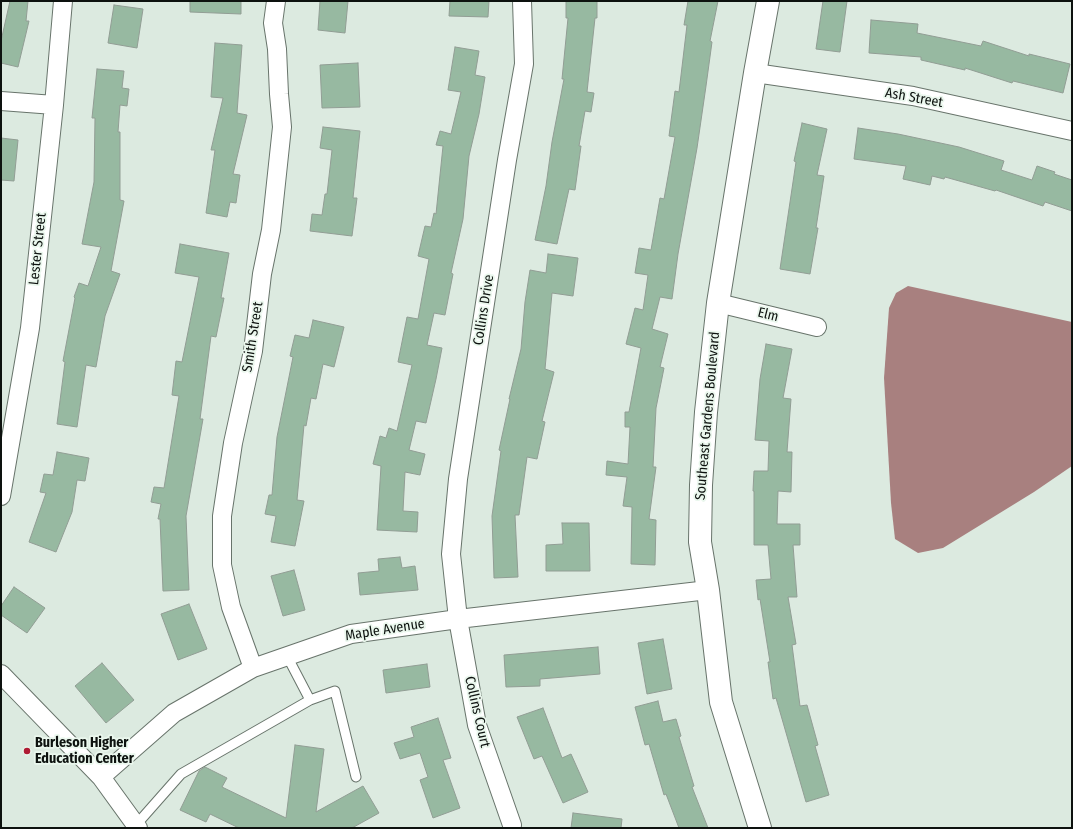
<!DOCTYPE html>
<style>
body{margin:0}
#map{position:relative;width:1073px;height:829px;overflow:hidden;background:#dceae0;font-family:"Fira Sans Condensed",sans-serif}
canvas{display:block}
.frame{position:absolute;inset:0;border:2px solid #0d120f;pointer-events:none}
</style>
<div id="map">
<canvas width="1073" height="829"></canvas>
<div class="frame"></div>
</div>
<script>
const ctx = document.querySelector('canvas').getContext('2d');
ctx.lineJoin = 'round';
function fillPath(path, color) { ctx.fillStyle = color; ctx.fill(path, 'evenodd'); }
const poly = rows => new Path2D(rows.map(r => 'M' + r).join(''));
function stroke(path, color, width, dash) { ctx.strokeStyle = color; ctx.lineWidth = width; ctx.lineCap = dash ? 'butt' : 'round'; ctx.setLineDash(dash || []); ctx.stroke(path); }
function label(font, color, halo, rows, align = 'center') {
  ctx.font = font + ' "Fira Sans Condensed",sans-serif'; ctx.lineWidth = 3.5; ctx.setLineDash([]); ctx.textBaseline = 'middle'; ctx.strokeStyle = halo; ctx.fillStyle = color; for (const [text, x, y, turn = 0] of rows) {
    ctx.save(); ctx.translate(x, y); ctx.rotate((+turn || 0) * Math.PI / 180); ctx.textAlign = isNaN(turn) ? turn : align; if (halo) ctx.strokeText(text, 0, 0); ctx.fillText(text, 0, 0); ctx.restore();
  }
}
fillPath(poly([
 [908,286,1072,322,1072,466,1034,492,943,548,918,553,895,539,891,503,884,378,889,308,896,293]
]), '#a8807f');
const building = poly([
 [10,1,28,1,26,21,29,21,18,67,1,63,1,41,10,1],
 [190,1,241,1,241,14,190,12,190,1],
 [320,1,348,1,345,33,318,30,320,1],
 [450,1,489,1,488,17,449,16,450,1],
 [566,1,597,1,597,18,595,18,587,92,594,93,591,112,585,111,579,146,581,146,575,190,569,189,557,244,535,240,546,186,552,142,564,79,562,79,568,18,566,18,566,1],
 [688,1,718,1,710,41,712,42,706,86,697,148,678,254,672,299,660,297,652,329,668,334,660,367,664,368,656,408,653,467,656,467,649,519,656,520,655,565,631,564,632,507,623,506,627,477,606,475,607,461,628,464,630,427,625,427,625,412,629,412,641,348,626,344,635,308,643,310,648,275,635,273,639,248,651,250,660,198,664,199,675,137,669,136,675,91,679,92,687,25,684,25,688,1],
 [823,1,847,1,840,52,816,49,823,1],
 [114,5,143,9,137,48,108,43,114,5],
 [871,20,918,24,917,33,981,46,983,41,1029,56,1029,54,1070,64,1063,93,1013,81,1012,83,965,68,965,70,921,60,921,57,869,53,871,20],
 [215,43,242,45,237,113,247,115,233,174,240,175,236,203,230,202,227,217,206,213,215,150,211,150,223,98,211,97,215,43],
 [455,47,479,51,475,75,485,77,479,114,469,156,463,219,451,273,453,274,445,315,434,313,427,345,442,348,436,379,426,423,416,421,409,450,425,454,420,475,405,472,403,511,418,512,417,532,377,530,381,466,373,464,380,436,386,438,389,428,397,431,412,365,398,362,407,317,418,319,429,259,418,256,425,226,431,227,434,213,436,214,443,146,436,145,440,131,451,134,461,92,448,90,455,47],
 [358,63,360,107,322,108,320,65,358,63],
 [97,69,124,71,122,88,129,89,127,106,120,105,118,132,120,132,120,200,124,201,111,271,120,274,105,316,96,367,86,365,77,427,57,424,65,362,63,361,75,298,74,297,79,283,88,286,101,247,82,244,94,182,95,118,92,118,97,69],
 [802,123,827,129,817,175,824,176,816,228,818,228,810,274,780,269,796,162,794,161,802,123],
 [323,127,360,131,353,198,357,198,352,236,310,231,312,214,322,215,325,194,327,194,332,150,320,148,323,127],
 [858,128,898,134,959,147,1004,161,1001,170,1032,180,1037,166,1055,172,1054,174,1072,180,1072,211,1045,202,1043,206,996,190,995,191,945,177,944,179,932,176,930,185,903,179,906,166,854,159,858,128],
 [1,138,18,140,14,181,1,180,1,138],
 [180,244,229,253,221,298,224,298,216,337,211,336,200,419,203,419,186,516,189,590,163,591,160,519,158,519,161,504,151,502,154,487,164,488,179,396,172,395,176,361,182,362,199,277,175,273,180,244],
 [548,254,578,258,573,296,552,293,545,369,554,372,542,421,545,422,537,459,527,457,519,515,515,515,518,577,494,578,492,516,501,451,499,450,510,399,509,399,521,349,525,302,530,270,546,273,548,254],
 [313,320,344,327,334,367,323,364,316,399,311,398,306,426,304,425,297,500,304,501,295,546,271,542,276,516,265,514,269,495,272,495,277,437,293,357,290,356,295,335,309,338,313,320],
 [766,344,792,349,783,398,791,399,787,452,792,452,791,492,778,491,777,524,800,524,800,545,793,545,797,597,788,597,796,644,792,645,800,706,807,705,818,745,815,746,829,795,806,802,776,698,773,699,768,662,770,662,760,599,758,600,756,580,771,579,768,545,754,545,754,491,753,491,754,471,768,471,769,441,755,440,760,379,766,344],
 [57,452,89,458,85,481,77,480,72,512,56,552,29,542,46,493,40,492,44,474,53,475,57,452],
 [562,523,589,523,590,571,546,571,546,545,563,544,562,523],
 [400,557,402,568,415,566,418,590,360,595,358,573,379,571,378,559,400,557],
 [294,570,305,610,283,616,271,576,294,570],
 [14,587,45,608,27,633,1,615,1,606,14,587],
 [189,604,207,649,178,660,161,614,189,604],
 [663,639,672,689,647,694,638,643,663,639],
 [598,647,600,674,540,679,540,686,506,687,504,655,598,647],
 [102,663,134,700,106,723,75,686,102,663],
 [427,664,430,687,386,693,383,670,427,664],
 [658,701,663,722,676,719,681,736,679,737,694,786,692,787,708,828,679,828,666,794,664,795,649,744,645,745,635,707,658,701],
 [543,708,562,758,571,754,588,792,563,803,542,756,534,759,517,717,543,708],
 [438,718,451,758,443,760,460,808,433,818,420,780,428,777,420,753,400,759,394,743,414,737,411,727,438,718],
 [295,745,324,749,316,812,363,786,379,813,352,828,239,828,210,814,206,822,180,810,199,771,205,767,227,778,222,787,286,818,295,745],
 [573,813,622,819,621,828,571,828,573,813]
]);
fillPath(building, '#97b9a1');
stroke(building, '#919d94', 1);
const lane = poly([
 [310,700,335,691,356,777],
 [136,825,181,774,310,700,287,656]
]);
const street = poly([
 [755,73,913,96,1072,131],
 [1,101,54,105],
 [718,303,817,327],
 [1,496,30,328,54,105,63,1],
 [253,668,231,607,222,565,222,516,233,443,253,351,262,274,271,230,282,127,279,94,277,49,273,23,276,1],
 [1,674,101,777,138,828],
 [101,777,174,713,253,668,351,634,458,619,708,590],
 [512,825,477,725,458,619,451,554,458,479,507,160,524,64,522,1]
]);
const secondary = poly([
 [760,828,721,702,708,590,700,542,701,485,706,412,718,303,755,73,768,1]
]);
stroke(lane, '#68746b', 11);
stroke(street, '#68746b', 20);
stroke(secondary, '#68746b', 24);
stroke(lane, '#fff', 9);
stroke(street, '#fff', 18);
stroke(secondary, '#fff', 22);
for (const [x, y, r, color] of [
 [27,751,4,"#af1b34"]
]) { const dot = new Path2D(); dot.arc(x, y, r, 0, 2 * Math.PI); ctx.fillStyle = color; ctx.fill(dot); stroke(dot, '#eaf7ed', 1.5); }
label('14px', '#0d120f', '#eaf7ed', [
 ["Ash Street",914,98,10],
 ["Lester Street",38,249,-84],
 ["Collins Drive",484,310,-81],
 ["Elm",768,315,14],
 ["Smith Street",253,337,-81],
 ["Southeast Gardens Boulevard",708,416,-85],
 ["Maple Avenue",385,630,-9],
 ["Collins Court",477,712,77]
]);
label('bold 14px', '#0d120f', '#eaf7ed', [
 ["Burleson Higher",35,743],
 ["Education Center",35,759]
], 'left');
</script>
